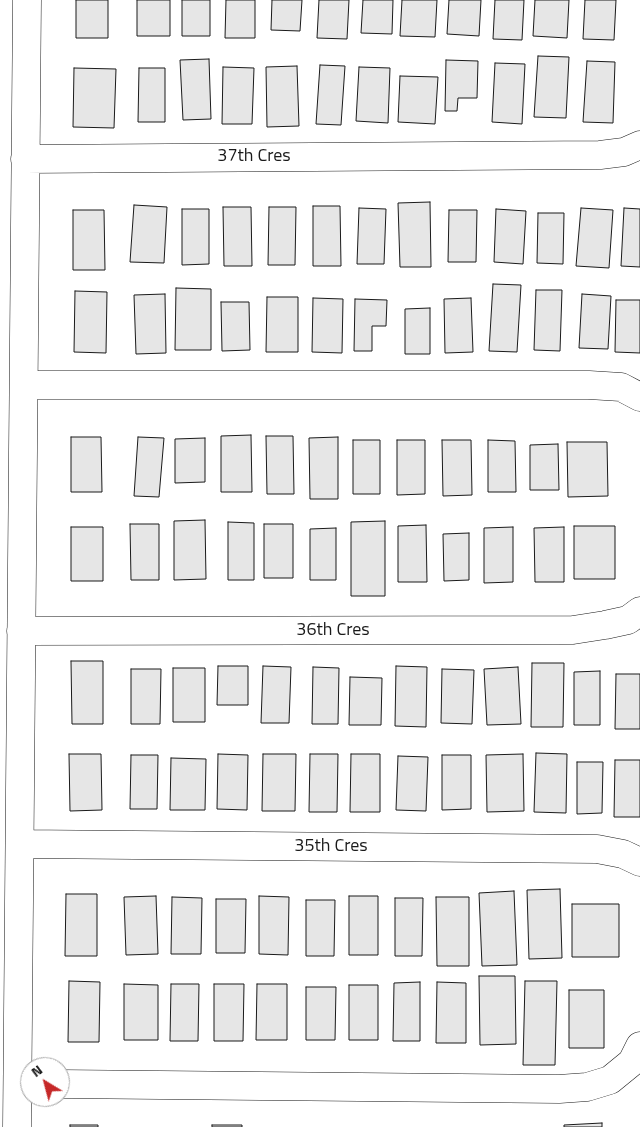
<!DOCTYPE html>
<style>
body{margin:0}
#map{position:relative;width:640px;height:1127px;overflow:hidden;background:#fff;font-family:"Titillium Web",sans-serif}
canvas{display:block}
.north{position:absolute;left:20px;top:1057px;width:50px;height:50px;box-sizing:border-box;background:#fff;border:1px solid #a3a3a3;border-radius:50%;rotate:323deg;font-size:14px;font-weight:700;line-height:20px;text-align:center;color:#1a1a1a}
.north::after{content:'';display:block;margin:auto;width:18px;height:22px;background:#c62828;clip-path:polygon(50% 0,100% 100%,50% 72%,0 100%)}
</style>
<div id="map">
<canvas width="640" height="1127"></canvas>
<div class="north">N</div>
</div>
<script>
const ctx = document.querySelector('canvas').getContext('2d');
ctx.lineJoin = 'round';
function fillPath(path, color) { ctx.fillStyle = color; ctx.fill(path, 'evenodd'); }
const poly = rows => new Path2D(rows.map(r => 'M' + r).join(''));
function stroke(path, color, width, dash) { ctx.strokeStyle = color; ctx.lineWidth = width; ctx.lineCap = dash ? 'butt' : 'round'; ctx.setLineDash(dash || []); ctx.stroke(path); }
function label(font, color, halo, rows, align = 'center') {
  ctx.font = font + ' "Titillium Web",sans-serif'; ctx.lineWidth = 4; ctx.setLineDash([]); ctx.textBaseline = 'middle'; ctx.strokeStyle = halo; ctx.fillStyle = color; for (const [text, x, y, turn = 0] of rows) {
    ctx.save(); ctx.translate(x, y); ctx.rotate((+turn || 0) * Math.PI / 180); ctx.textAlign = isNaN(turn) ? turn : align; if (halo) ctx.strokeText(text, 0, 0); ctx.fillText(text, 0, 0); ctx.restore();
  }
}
const building = poly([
 [76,0,108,0,108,38,76,38,76,0],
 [137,0,170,0,170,36,137,36,137,0],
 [182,0,210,0,210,36,182,36,182,0],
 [226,0,255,0,255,38,225,38,226,0],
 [272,0,302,0,300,31,271,30,272,0],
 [319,0,349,0,347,39,317,38,319,0],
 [363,0,393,0,392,34,361,33,363,0],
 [402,0,437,0,435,37,400,36,402,0],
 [449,0,481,0,479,36,447,34,449,0],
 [495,0,524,0,522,40,493,39,495,0],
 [535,0,569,0,567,38,533,36,535,0],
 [585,0,616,0,614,40,583,39,585,0],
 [538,56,569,57,566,118,534,117,538,56],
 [209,59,211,119,183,120,180,60,209,59],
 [446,60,478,61,477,98,458,98,457,111,445,111,446,60],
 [587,61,615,62,613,123,583,122,587,61],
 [495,63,525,64,522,124,492,122,495,63],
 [320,65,345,66,341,125,316,124,320,65],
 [297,66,299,126,267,127,266,67,297,66],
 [223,67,254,68,252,124,222,124,223,67],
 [359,67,390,68,388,123,356,121,359,67],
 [74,68,116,69,114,128,73,127,74,68],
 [139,68,165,68,165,122,138,122,139,68],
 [400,76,438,77,435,124,398,122,400,76],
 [430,202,431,267,400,267,398,203,430,202],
 [134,205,167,207,164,263,130,262,134,205],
 [313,206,340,206,341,266,313,266,313,206],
 [223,207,251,207,252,266,224,266,223,207],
 [269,207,296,207,295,265,268,265,269,207],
 [359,208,386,209,384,264,357,264,359,208],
 [581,208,613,210,609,268,576,266,581,208],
 [624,208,640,209,640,267,621,266,624,208],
 [182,209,209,209,209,264,182,265,182,209],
 [496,209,526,211,523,264,494,262,496,209],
 [73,210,104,210,105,270,73,270,73,210],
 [449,210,477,210,476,262,448,262,449,210],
 [538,213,564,213,563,264,537,263,538,213],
 [493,284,521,285,517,352,489,351,493,284],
 [176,288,211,289,211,350,175,350,176,288],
 [536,290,562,290,560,351,534,350,536,290],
 [75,291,107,292,106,353,74,352,75,291],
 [165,294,166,353,136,354,134,295,165,294],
 [582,294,611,296,608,349,579,348,582,294],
 [267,297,298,297,298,352,266,352,267,297],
 [313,298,343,299,342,353,312,352,313,298],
 [471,298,473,352,445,353,444,299,471,298],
 [355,299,387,300,386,326,372,326,372,351,354,351,355,299],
 [616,300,640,300,640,353,615,352,616,300],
 [221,302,249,302,250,350,222,351,221,302],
 [430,308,430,354,405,354,405,309,430,308],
 [251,435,252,492,221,492,221,436,251,435],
 [266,436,293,436,294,494,267,494,266,436],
 [71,437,101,437,102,492,71,492,71,437],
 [138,437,164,438,159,497,134,496,138,437],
 [338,437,338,499,310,499,309,438,338,437],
 [205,438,205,482,175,483,175,439,205,438],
 [353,440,380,440,380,494,353,494,353,440],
 [397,440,425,440,425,494,397,495,397,440],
 [442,440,471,440,472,495,443,496,442,440],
 [488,440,515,441,516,492,488,492,488,440],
 [567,442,607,442,608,496,568,497,567,442],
 [558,444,559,490,530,490,530,445,558,444],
 [205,520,206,579,174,580,174,521,205,520],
 [385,521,385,596,351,596,351,522,385,521],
 [228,522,254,523,254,580,228,580,228,522],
 [130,524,159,524,159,580,131,580,130,524],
 [264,524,293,524,293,578,264,578,264,524],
 [426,525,427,582,398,582,398,526,426,525],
 [574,526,615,526,615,579,574,579,574,526],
 [71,527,103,527,103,581,71,581,71,527],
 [513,527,513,582,484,583,484,528,513,527],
 [564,527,564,582,535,582,534,528,564,527],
 [336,528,336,580,310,580,310,529,336,528],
 [469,533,469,580,444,581,443,534,469,533],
 [71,661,103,661,103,724,72,724,71,661],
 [532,663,564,663,563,727,531,727,532,663],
 [218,666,248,666,248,705,217,705,218,666],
 [263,666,291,667,289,723,261,723,263,666],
 [396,666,427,667,426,727,395,726,396,666],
 [313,667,339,668,338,724,312,724,313,667],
 [518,667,521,724,487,725,484,669,518,667],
 [173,668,205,668,205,722,173,722,173,668],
 [131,669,161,669,160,724,131,724,131,669],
 [442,669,474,670,472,724,441,723,442,669],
 [600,671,600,725,574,725,574,672,600,671],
 [616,674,640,674,640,729,615,729,616,674],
 [350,677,382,678,381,725,349,725,350,677],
 [536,753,567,754,566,813,534,812,536,753],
 [69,754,101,754,102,810,70,811,69,754],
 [218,754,248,755,247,810,217,809,218,754],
 [263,754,296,754,295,811,262,811,263,754],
 [310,754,338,754,337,812,309,812,310,754],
 [351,754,380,754,380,812,350,812,351,754],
 [523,754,524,811,487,812,486,755,523,754],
 [131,755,158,755,157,809,130,809,131,755],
 [442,755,471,755,471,809,442,810,442,755],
 [398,756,428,757,426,811,396,810,398,756],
 [171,758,206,759,205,810,170,810,171,758],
 [615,760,640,760,640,817,614,817,615,760],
 [577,762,603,762,602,813,577,814,577,762],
 [560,889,562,958,529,959,527,890,560,889],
 [514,891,517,965,482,966,479,893,514,891],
 [66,894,97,894,97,956,65,956,66,894],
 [156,896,158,954,126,955,124,897,156,896],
 [259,896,289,897,288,955,259,954,259,896],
 [349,896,378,896,378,955,349,955,349,896],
 [172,897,202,898,201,954,171,954,172,897],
 [436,897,469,897,469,966,437,966,436,897],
 [395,898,423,898,422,956,395,956,395,898],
 [216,899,246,899,245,953,216,953,216,899],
 [306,900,335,900,334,956,306,956,306,900],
 [572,904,619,904,619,957,572,957,572,904],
 [479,976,515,976,516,1044,480,1045,479,976],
 [69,981,100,982,99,1042,68,1042,69,981],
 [525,981,557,981,555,1065,523,1065,525,981],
 [420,982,420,1041,393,1041,394,983,420,982],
 [437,982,466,983,466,1043,436,1043,437,982],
 [124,984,158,985,158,1040,124,1040,124,984],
 [171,984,199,984,198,1041,170,1041,171,984],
 [214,984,244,984,243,1041,214,1041,214,984],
 [257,984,287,984,287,1040,256,1040,257,984],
 [349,985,378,985,378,1040,349,1040,349,985],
 [306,987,336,987,335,1040,306,1040,306,987],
 [569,990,604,990,604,1048,569,1048,569,990],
 [602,1123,602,1127,564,1127,564,1125,602,1123],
 [70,1125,98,1125,98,1127,70,1127,70,1125],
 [212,1125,242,1125,242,1127,212,1127,212,1125]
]);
fillPath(building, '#e6e6e6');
stroke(building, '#1a1a1a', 1);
const minor = poly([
 [25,159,600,155,624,152,640,145],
 [24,385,589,385,621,387,640,397],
 [21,631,573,630,605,625,628,620,640,611],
 [20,844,597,849,623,854,640,862],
 [60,1084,559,1089,587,1087,610,1080,632,1062,640,1046],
 [17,1127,27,0]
]);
stroke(minor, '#1a1a1a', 29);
stroke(minor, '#fff', 28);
label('18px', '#1a1a1a', '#fff', [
 ["37th Cres",254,157],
 ["36th Cres",333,631],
 ["35th Cres",331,847]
]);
</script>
